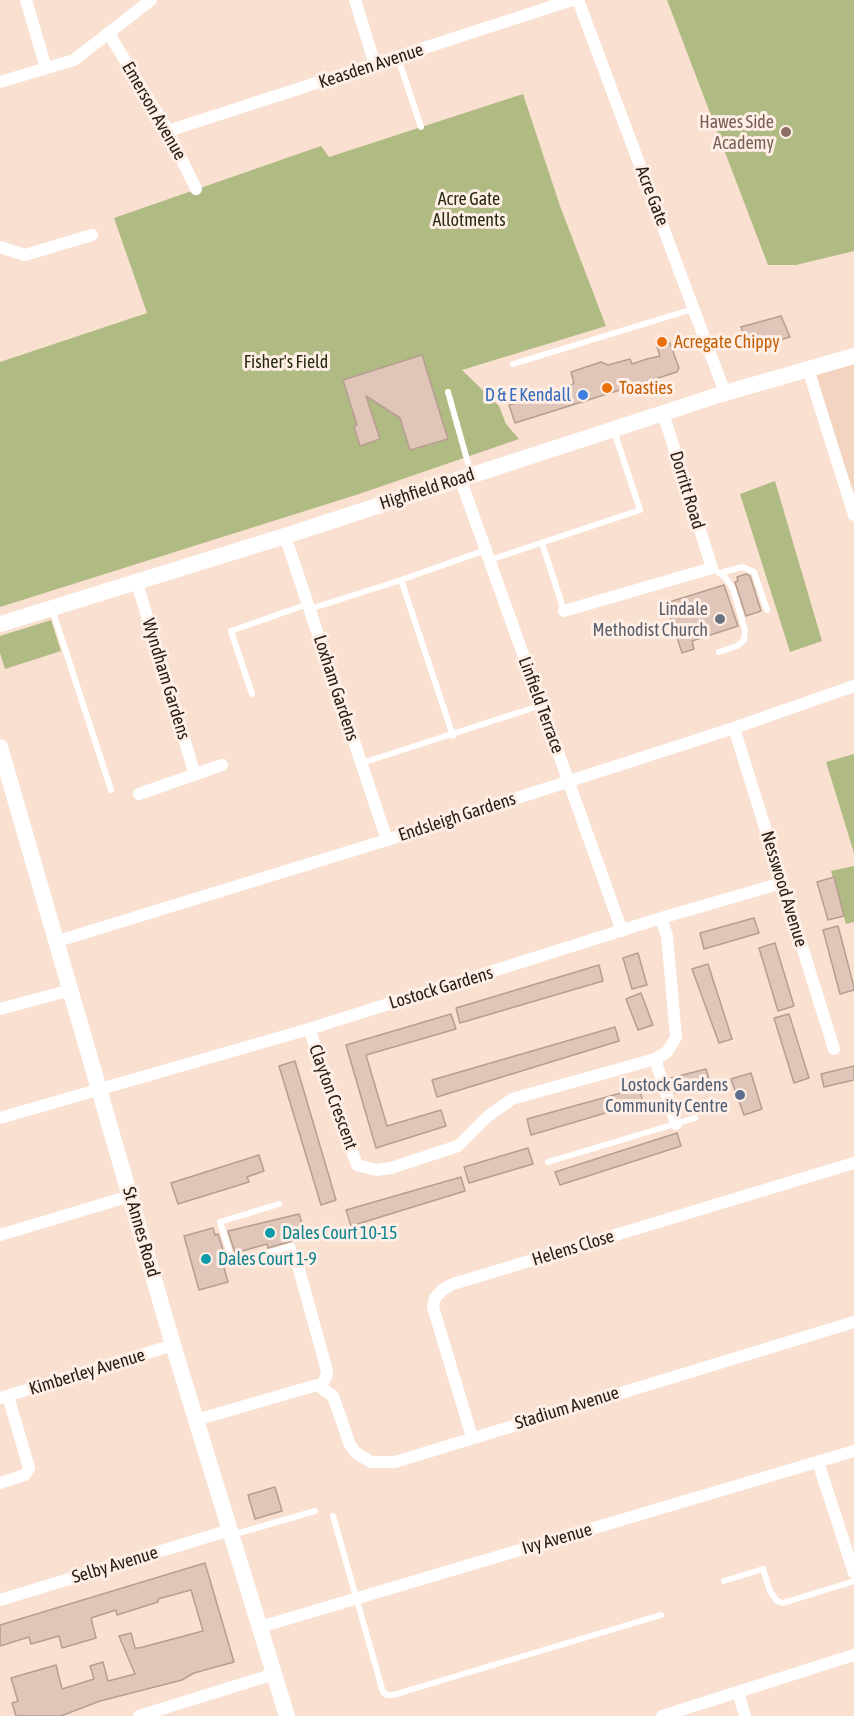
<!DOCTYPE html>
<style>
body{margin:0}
canvas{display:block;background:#f9e0d0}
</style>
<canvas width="854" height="1716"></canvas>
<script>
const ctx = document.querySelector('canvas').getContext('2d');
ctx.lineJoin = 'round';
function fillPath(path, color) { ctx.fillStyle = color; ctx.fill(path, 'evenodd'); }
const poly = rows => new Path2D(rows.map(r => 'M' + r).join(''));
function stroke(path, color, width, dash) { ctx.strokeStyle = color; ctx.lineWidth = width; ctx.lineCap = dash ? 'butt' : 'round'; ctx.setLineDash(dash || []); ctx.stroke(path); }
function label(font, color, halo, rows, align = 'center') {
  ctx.font = font + ' "Asap Condensed",sans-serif'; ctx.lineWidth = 6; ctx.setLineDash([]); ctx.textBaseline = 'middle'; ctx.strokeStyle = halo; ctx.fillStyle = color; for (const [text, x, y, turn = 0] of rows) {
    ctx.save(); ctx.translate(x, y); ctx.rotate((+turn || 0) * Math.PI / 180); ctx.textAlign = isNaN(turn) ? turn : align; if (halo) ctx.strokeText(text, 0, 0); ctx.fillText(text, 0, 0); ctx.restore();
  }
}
fillPath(poly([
 [854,356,854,515,808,369]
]), '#f3d4c0');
fillPath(poly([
 [667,0,854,0,854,251,796,265,768,265],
 [523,94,560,206,606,326,462,370,499,406,506,424,519,439,359,494,0,607,0,362,147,313,114,218,321,146,329,157],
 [775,481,822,641,790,652,740,494],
 [51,620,61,651,5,669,0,653,0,636],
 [854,754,854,853,826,762],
 [854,866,854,922,846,924,831,871]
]), '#b0ba83');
const building = poly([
 [781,316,790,337,750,349,741,327,781,316],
 [670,343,679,368,677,372,515,423,509,405,570,386,574,383,571,372,601,362,608,365,630,359,632,364,647,359,660,356,657,347,670,343],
 [422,355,448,439,410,450,400,418,366,396,380,439,360,446,354,426,357,425,343,380,422,355],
 [746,574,750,576,761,611,746,616,735,582,738,581,737,577,746,574],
 [724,585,738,626,692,641,694,649,682,653,666,603,724,585],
 [834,877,844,916,828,920,817,882,834,877],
 [754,918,759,933,704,949,700,933,754,918],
 [838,926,854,987,854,990,840,994,823,930,838,926],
 [775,943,794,1006,778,1011,759,948,775,943],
 [638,953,647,985,632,989,623,958,638,953],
 [708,964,732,1039,719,1043,692,969,708,964],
 [599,965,603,981,460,1023,456,1008,599,965],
 [641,993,653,1025,638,1030,626,999,641,993],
 [451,1014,456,1029,366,1055,387,1126,441,1110,446,1126,376,1148,346,1045,451,1014],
 [789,1014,809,1078,794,1083,774,1018,789,1014],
 [615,1027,619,1041,437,1097,432,1080,615,1027],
 [295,1061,336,1200,321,1205,279,1066,295,1061],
 [854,1066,854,1080,824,1087,821,1074,854,1066],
 [706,1069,710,1083,675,1093,671,1078,706,1069],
 [751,1073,762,1109,744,1115,731,1079,751,1073],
 [639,1088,643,1102,531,1135,527,1119,639,1088],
 [677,1133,681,1146,560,1185,555,1172,677,1133],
 [528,1148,533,1164,469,1183,464,1167,528,1148],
 [259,1155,264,1171,247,1177,249,1182,178,1204,171,1183,259,1155],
 [461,1177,465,1191,351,1226,346,1210,461,1177],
 [299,1214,306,1237,268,1248,267,1244,235,1253,228,1231,299,1214],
 [213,1228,215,1235,218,1234,225,1256,221,1257,228,1282,199,1290,184,1236,213,1228],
 [275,1487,282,1511,255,1519,248,1495,275,1487],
 [205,1563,234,1662,194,1673,182,1680,100,1701,61,1716,16,1716,12,1703,18,1701,11,1678,56,1665,62,1689,94,1679,90,1666,103,1662,108,1681,135,1674,119,1636,131,1633,135,1648,139,1648,203,1631,191,1590,158,1599,158,1602,117,1615,116,1610,91,1618,96,1638,62,1648,59,1636,31,1644,29,1637,0,1646,0,1625,205,1563]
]);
fillPath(building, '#e0c6b9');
stroke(building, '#b69e91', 1.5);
stroke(poly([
 [398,58,421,127],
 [513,364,693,309],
 [448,392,471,474],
 [542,543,564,611],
 [490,560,640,510,614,431],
 [712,568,725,577,733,589,745,630,744,640,737,646,719,652],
 [720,573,742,567,754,572,767,610],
 [52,609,111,790],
 [310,609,401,580],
 [252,694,231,631,308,604],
 [453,736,401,580,486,550],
 [362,763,542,705],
 [548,1162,695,1118],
 [279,1204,220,1222,233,1263,292,1246,298,1266],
 [333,1516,383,1692,387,1695,393,1695,661,1615],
 [232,1535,315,1511],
 [724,1581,763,1569,770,1591,777,1601,783,1603,854,1581]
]), '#fff', 6);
stroke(poly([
 [26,0,46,68],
 [355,0,375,65],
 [578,0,725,393],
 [109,34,168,131,196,189],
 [0,82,74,60,151,0],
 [168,131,572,0],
 [0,247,25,255,92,235],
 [808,369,854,515],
 [460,478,622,931],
 [285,536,387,840],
 [137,583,195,775],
 [564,611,712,568,663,413],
 [734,728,834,1049],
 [139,794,222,765],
 [58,941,387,840,734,728,854,686],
 [0,1009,71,990],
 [309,1029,357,1165,376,1170,391,1168,458,1146,487,1117,512,1099,655,1059,667,1052,676,1037,667,936,661,918],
 [655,1059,676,1124],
 [0,1118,309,1029,661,918,782,883],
 [0,1235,130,1196],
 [298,1266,326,1367,327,1374,322,1386],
 [0,1398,173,1345],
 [196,1420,317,1385,333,1396,350,1445,356,1453,371,1462,395,1462,854,1322],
 [472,1437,433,1307,435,1298,442,1290,453,1284,854,1163],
 [818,1462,854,1573],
 [0,1483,25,1475,29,1468,8,1396],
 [0,1600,230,1530],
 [260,1627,854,1451],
 [738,1692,745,1716],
 [139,1716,274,1674],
 [662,1716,854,1655]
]), '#fff', 12);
stroke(poly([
 [0,624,285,536,725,393,854,356],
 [0,747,173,1345,287,1716]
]), '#fff', 16);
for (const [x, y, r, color] of [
 [786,132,6,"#8d6e63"],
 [662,342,6,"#e8710a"],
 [607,388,6,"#e8710a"],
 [583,395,6,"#3f7fe0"],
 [720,619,6,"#6b7280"],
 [740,1095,6,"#5c6f8a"],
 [270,1233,6,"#0f9aa8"],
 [206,1259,6,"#0f9aa8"]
]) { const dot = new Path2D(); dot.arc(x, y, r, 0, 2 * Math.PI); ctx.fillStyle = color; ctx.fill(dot); stroke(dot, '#ffefe6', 2); }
label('18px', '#29201a', '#ffefe6', [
 ["Keasden Avenue",371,66,-18],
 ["Emerson Avenue",154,111,60],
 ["Acre Gate",652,196,69],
 ["Highfield Road",427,489,-18],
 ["Dorritt Road",687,490,73],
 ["Wyndham Gardens",166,679,73],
 ["Loxham Gardens",336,688,72],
 ["Linfield Terrace",541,705,70],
 ["Endsleigh Gardens",457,817,-18],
 ["Nesswood Avenue",784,889,73],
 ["Lostock Gardens",441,988,-17],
 ["Clayton Crescent",333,1097,70],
 ["St Annes Road",141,1232,74],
 ["Helens Close",573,1248,-17],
 ["Kimberley Avenue",87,1372,-17],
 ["Stadium Avenue",567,1408,-17],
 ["Ivy Avenue",557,1539,-16],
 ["Selby Avenue",115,1565,-17]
]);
label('18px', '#785e54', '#ffefe6', [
 ["Hawes Side",774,122],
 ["Academy",774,143]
], 'right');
label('18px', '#282c0f', '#ffefe6', [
 ["Acre Gate",469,199],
 ["Allotments",469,220],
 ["Fisher's Field",286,362]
]);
label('18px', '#c56008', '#ffefe6', [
 ["Acregate Chippy",674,342],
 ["Toasties",619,388]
], 'left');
label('18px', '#366cbe', '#ffefe6', [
 ["D & E Kendall",571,395]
], 'right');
label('18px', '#5b616d', '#ffefe6', [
 ["Lindale",708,609],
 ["Methodist Church",708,630]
], 'right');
label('18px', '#4e5e75', '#ffefe6', [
 ["Lostock Gardens",728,1085],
 ["Community Centre",728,1106]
], 'right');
label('18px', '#0d838f', '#ffefe6', [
 ["Dales Court 10-15",282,1233],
 ["Dales Court 1-9",218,1259]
], 'left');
</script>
